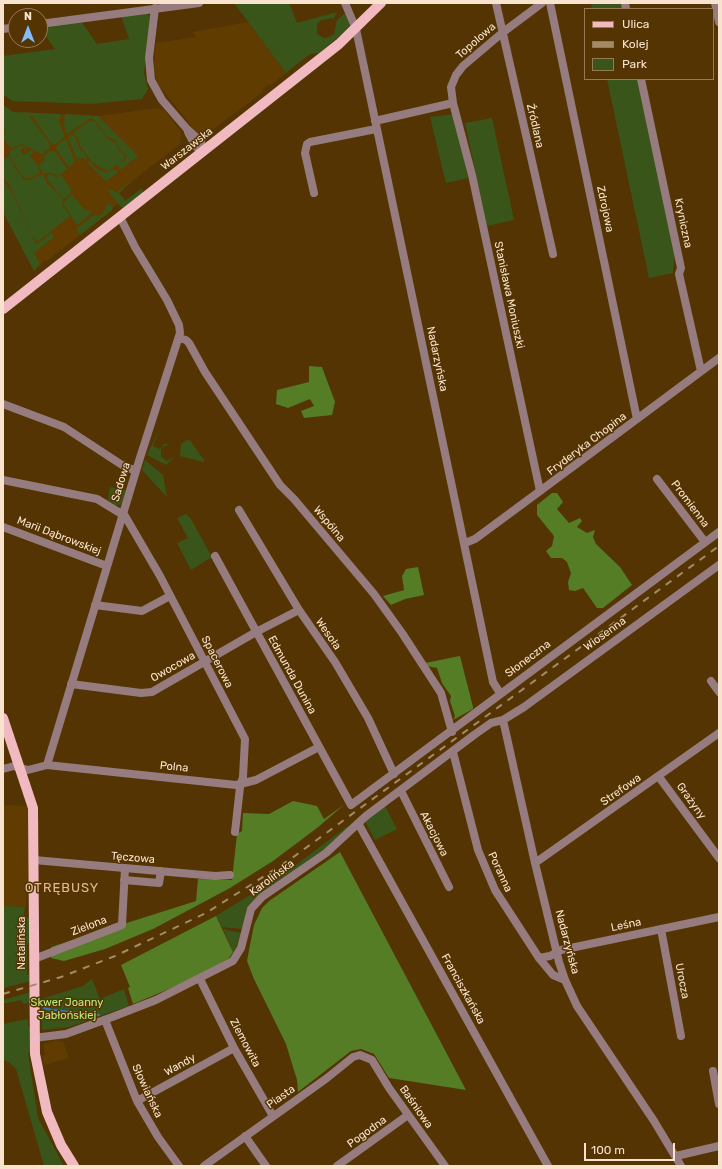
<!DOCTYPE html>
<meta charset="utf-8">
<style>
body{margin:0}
#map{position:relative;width:722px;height:1169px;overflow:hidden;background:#543403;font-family:Rubik,sans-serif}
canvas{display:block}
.frame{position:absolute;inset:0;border:4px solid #f8e4ce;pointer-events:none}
.legend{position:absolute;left:584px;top:8px;width:130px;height:72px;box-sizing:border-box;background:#543403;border:1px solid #967a54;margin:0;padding:5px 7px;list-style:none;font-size:12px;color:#f8e4ce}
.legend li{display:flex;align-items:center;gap:8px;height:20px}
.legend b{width:20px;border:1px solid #967a54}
.north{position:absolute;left:8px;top:8px;width:40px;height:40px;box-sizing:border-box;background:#543403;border:1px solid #967a54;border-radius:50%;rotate:0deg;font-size:11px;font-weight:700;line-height:16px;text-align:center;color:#f8e4ce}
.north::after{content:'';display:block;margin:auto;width:14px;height:18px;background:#82bcfa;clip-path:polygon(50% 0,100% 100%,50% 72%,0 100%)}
.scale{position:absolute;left:584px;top:1143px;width:91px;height:18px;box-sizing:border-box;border:2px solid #f8e4ce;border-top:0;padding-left:5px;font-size:12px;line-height:14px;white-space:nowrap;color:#f8e4ce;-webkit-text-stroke:3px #543403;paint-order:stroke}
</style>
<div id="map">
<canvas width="722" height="1169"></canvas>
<div class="frame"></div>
<ul class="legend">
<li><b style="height:5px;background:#f0bac0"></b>Ulica</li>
<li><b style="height:5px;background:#a48a66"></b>Kolej</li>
<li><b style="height:11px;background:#39551a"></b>Park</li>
</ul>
<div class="north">N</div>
<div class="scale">100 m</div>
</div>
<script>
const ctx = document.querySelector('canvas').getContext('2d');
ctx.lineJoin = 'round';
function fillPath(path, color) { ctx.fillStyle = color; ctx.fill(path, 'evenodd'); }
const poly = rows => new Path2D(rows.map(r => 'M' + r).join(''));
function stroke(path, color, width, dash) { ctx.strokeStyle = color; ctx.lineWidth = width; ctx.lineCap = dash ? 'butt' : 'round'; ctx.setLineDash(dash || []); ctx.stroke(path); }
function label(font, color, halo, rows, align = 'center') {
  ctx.font = font + ' Rubik,sans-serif'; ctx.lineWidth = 3; ctx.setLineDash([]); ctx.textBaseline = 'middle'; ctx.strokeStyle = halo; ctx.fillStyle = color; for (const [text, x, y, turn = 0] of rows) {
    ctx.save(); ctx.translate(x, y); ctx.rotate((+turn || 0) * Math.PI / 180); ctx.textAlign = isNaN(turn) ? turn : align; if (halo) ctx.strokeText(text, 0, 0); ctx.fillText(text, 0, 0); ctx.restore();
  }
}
fillPath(poly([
 [248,22,286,73,271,85,269,84,265,87,262,89,263,92,201,138,157,83,154,67,156,43,196,37,192,32],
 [3,105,13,112,98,116,157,108,165,111,181,131,180,144,118,192,125,200,112,208,112,210,47,261,45,260,34,271,3,212],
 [3,805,28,806,30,822,30,835,28,841,30,844,30,883,26,886,26,907,3,906],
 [59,1040,60,1042,63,1041,69,1058,44,1065,42,1056,45,1055,43,1044]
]), '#613c00');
fillPath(poly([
 [234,3,289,3,297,23,337,12,334,18,321,20,317,24,317,34,324,38,329,37,334,34,337,20,344,14,346,14,350,27,319,53,310,54,286,73],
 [591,3,622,3,624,9,592,9],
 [146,12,150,17,144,73,148,89,142,99,91,104,13,101,3,95,3,56,55,49,40,28,81,21,97,44,129,39,121,16],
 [607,79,638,79,675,252,673,273,649,278],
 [3,105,13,112,61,114,59,122,65,137,56,144,51,143,32,116,29,116,50,144,49,149,42,154,22,144,11,148,3,138,3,135,6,133,3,130],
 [65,114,98,116,138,156,120,170,118,164,125,161,127,155,119,148,117,141,106,136,97,122,91,118,67,134,64,125],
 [454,114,468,178,446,183,430,117],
 [492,118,514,220,487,226,465,123],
 [89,121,94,121,108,139,116,143,118,149,125,155,124,160,108,171,98,166,90,159,80,146,78,138,73,133],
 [72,134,76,139,79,148,87,156,85,160,84,158,77,159,68,137],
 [66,139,75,162,69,167,56,149,57,145],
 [19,146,24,146,28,148,26,149,24,147,20,150,24,155,31,150,34,152,30,156,38,165,40,173,30,178,25,178,21,174,9,155,11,150],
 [50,151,54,151,68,169,58,176,51,173,43,174,40,168,39,165,45,160,43,157],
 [9,156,15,168,25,180,30,180,40,175,44,175,46,182,63,199,62,205,70,216,37,242,32,236,9,184,3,179,3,160],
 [90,161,96,168,106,173,113,169,118,172,106,181,87,162],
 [50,174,57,177,61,175,71,189,70,194,64,199,48,181,47,176],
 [135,178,119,193,125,201,142,188,143,193,125,208,121,207,108,191,112,189,116,193],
 [3,180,12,193,35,243,37,244,44,239,51,232,54,237,34,253,40,264,34,271,3,212],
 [72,194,82,207,87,211,92,210,89,215,77,225,63,204],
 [110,204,113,206,112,210,80,235,76,229,93,216,102,215,107,205],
 [161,426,153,446,160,449,164,444,169,444,161,448,161,457,167,461,175,457,166,465,147,455],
 [189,439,204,460,204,462,180,456,181,444],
 [145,460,163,475,167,497,142,470],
 [110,487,126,490,121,505,116,505,108,500],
 [186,514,191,519,212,557,191,570,177,543,188,538,177,518],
 [385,806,397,829,375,840,365,821],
 [364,814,326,849,255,898,247,908,242,929,222,927,216,916,281,876],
 [3,906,25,907,24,915,30,919,30,939,27,946,27,975,31,974,31,981,3,988],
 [223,929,241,933,234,954,230,959,221,963,233,951],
 [92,979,100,999,124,989,129,1006,69,1027,42,1030,41,999,83,986],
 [31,992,29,1003,23,1004,21,1000,3,1004,3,1000],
 [27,1019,28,1021,28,1027,31,1027,30,1052,28,1053,38,1118,64,1166,44,1166,16,1069,9,1062,3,1060,3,1024]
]), '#39551a');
fillPath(poly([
 [309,366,322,367,335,402,332,415,304,418,301,411,314,406,310,399,288,408,276,404,277,390,309,382],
 [552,493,557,493,563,502,557,509,569,523,580,518,582,521,577,527,587,533,595,530,593,537,596,544,620,567,632,585,603,608,597,608,583,588,575,591,569,590,568,582,571,573,567,562,562,558,551,558,546,551,552,546,554,536,537,515,537,505],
 [418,567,424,595,405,599,391,605,383,596,404,590,402,576,406,569],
 [460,656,473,707,473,709,453,720,455,716,450,701,451,696,442,683,437,668,426,666,425,663],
 [293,801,317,806,324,819,345,804,317,828,273,861,230,888,153,929,105,949,64,961,51,958,51,947,196,901,198,879,232,880,237,834,242,831,243,813,269,814],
 [340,852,420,1003,466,1090,389,1078,374,1054,361,1049,351,1051,298,1092,297,1080,286,1044,254,979,247,961,249,950,254,925,262,908,269,901],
 [216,916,233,952,228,959,188,981,133,1004,128,988,130,987,121,965]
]), '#547d26');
stroke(poly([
 [44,1008,52,1010],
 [54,1010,79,1013],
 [82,1013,99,1015]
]), '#3477bb', 2);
stroke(poly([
 [345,3,356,29,493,682,500,693],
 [496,3,553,254],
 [550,3,637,419],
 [625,3,626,9],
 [715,3,719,22],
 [155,8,149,58,151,80,162,100,187,129,201,142,203,151],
 [40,24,199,3],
 [3,29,16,27],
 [641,79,681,268,679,274,701,371],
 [375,121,453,103],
 [188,132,196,147,203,151],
 [314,193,305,153,307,144,310,142,376,129],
 [179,338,186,340,189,343,205,372,280,485,294,499,374,594,402,633,441,693,452,732],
 [3,404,64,427,122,465,136,471],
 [657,479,705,542],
 [3,480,97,499,125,516,160,576,245,739,243,777,240,787,235,832],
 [540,491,472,175,453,103,451,87,456,75,463,66,502,33,542,3],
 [239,510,299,610,335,662,368,718,394,774],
 [3,527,107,566],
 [465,543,475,539,540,491,719,358],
 [215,556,351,805,719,532],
 [95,605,142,611,170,596],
 [711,681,719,692],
 [71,684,141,693,152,692,256,632,299,610],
 [503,720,535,863,559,962,565,980,577,1006,654,1121,681,1166],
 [453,752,478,850,495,890,539,958,553,975,565,980],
 [47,765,139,461,180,333,179,325,167,300,135,247,120,217],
 [3,769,14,766,28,770,47,765,236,785,256,780,319,747],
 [659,777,719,858],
 [401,791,449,887],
 [358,823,548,1166],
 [34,860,215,876,230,875],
 [535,863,719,733],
 [124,880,159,883,161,871],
 [661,929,681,1036],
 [539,958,550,956,561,950,719,917],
 [34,959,122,925,125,868],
 [200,979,234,1048,273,1116],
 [105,1020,137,1101,158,1137,179,1166],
 [34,1038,66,1034,115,1016,156,1000,233,961,241,948,251,909,262,897,326,853,366,816,474,735,491,723,503,720,524,707,719,565],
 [713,1071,719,1104],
 [137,1101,234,1048],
 [245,1136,266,1166],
 [676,1156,719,1146],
 [204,1166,327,1078,353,1057,360,1055,372,1060,389,1088,445,1166],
 [337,1166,408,1115]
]), '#967c7e', 8);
stroke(poly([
 [3,309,339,44,381,3],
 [3,718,33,808,35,1054,47,1112,61,1145,74,1166]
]), '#f0bac0', 10);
stroke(poly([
 [3,994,61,977,115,956,206,913,249,886,292,858,719,546]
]), '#a48a66', 2, [7, 7]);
label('11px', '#f8e4ce', '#543403', [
 ["Topolowa",476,41,-41],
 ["Źródlana",535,126,77],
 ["Warszawska",187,149,-38],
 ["Zdrojowa",605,209,78],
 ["Kryniczna",683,223,78],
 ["Stanisława Moniuszki",509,295,78],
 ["Nadarzyńska",437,359,78],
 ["Fryderyka Chopina",587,444,-37],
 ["Sadowa",121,482,-73],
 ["Promienna",690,504,53],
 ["Wspólna",329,524,50],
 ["Marii Dąbrowskiej",59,536,21],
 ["Wesoła",328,634,55],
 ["Wiosenna",605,634,-36],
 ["Słoneczna",528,659,-37],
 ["Spacerowa",217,662,63],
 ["Owocowa",173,667,-30],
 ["Edmunda Dunina",292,675,61],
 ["Polna",174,767,6],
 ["Strefowa",621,790,-35],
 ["Grażyny",691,801,54],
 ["Akacjowa",434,834,63],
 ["Tęczowa",133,858,5],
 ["Poranna",500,872,65],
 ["Karolińska",272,878,-37],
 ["Leśna",626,925,-12],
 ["Zielona",89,926,-21],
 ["Nadarzyńska",567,942,75],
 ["Natalińska",22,943,-90],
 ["Urocza",682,981,79],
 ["Franciszkańska",463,989,61],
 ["Ziemowita",245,1043,62],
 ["Wandy",180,1065,-29],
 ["Słowiańska",147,1091,65],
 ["Piasta",281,1097,-35],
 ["Baśniowa",416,1107,55],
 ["Pogodna",367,1132,-36]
]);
label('11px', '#b6ef7e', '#543403', [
 ["Skwer Joanny",67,1003],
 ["Jabłońskiej",67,1016]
]);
ctx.letterSpacing = '1px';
label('13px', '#e2bc8e', '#543403', [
 ["OTRĘBUSY",62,888]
]);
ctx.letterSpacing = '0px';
</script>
